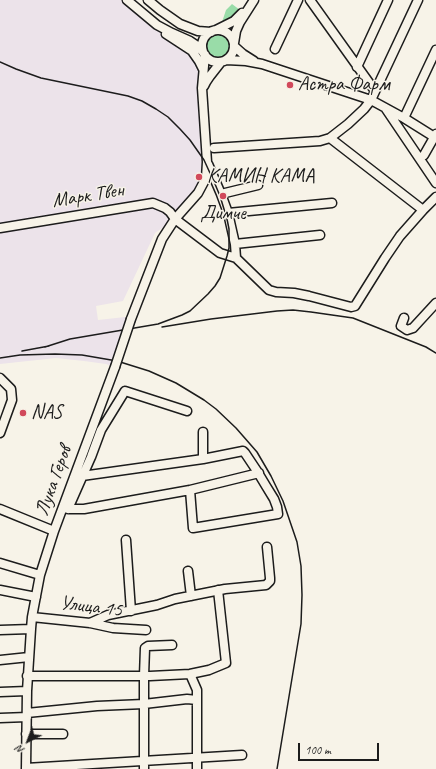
<!DOCTYPE html>
<meta charset="utf-8">
<style>
body{margin:0}
#map{position:relative;width:436px;height:769px;overflow:hidden;background:#f7f3e8;font-family:Caveat,sans-serif}
canvas{display:block}
.north{position:absolute;left:8px;top:721px;width:40px;height:40px;-webkit-text-stroke:3px #f7f3e8;paint-order:stroke;rotate:222deg;font-size:11px;font-weight:700;line-height:16px;text-align:center;color:#1c1c1c}
.north::after{content:'';display:block;margin:auto;width:14px;height:18px;background:#1c1c1c;clip-path:polygon(50% 0,100% 100%,50% 72%,0 100%)}
.scale{position:absolute;left:298px;top:743px;width:81px;height:18px;box-sizing:border-box;border:2px solid #1c1c1c;border-top:0;padding-left:5px;font-size:12px;line-height:14px;white-space:nowrap;color:#1c1c1c;-webkit-text-stroke:3px #f7f3e8;paint-order:stroke}
</style>
<div id="map">
<canvas width="436" height="769"></canvas>
<div class="north">N</div>
<div class="scale">100 m</div>
</div>
<script>
const ctx = document.querySelector('canvas').getContext('2d');
ctx.lineJoin = 'round';
function fillPath(path, color) { ctx.fillStyle = color; ctx.fill(path, 'evenodd'); }
const poly = rows => new Path2D(rows.map(r => 'M' + r).join(''));
function stroke(path, color, width, dash) { ctx.strokeStyle = color; ctx.lineWidth = width; ctx.lineCap = dash ? 'butt' : 'round'; ctx.setLineDash(dash || []); ctx.stroke(path); }
function label(font, color, halo, rows, align = 'center') {
  ctx.font = font + ' Caveat,sans-serif'; ctx.lineWidth = 3; ctx.setLineDash([]); ctx.textBaseline = 'middle'; ctx.strokeStyle = halo; ctx.fillStyle = color; for (const [text, x, y, turn = 0] of rows) {
    ctx.save(); ctx.translate(x, y); ctx.rotate((+turn || 0) * Math.PI / 180); ctx.textAlign = isNaN(turn) ? turn : align; if (halo) ctx.strokeText(text, 0, 0); ctx.fillText(text, 0, 0); ctx.restore();
  }
}
fillPath(poly([
 [0,0,127,0,199,61,206,178,175,219,155,233,123,301,96,306,98,320,125,317,131,319,115,367,106,364,84,361,56,358,0,364]
]), '#ece3ea');
fillPath(poly([
 [232,4,240,10,235,17,223,23,222,22,226,10],
 '207 46a11 11 0 1 1 22 0a11 11 0 1 1-22 0Z'
]), '#99dca8');
const minor = poly([
 [127,0,157,25,172,33,190,41,196,45,203,52],
 [148,0,160,10,180,24,198,31,211,32],
 [310,0,375,91],
 [216,30,234,21,242,13],
 '202 46a16 16 0 1 1 32 0a16 16 0 1 1-32 0Z',
 [166,34,192,51,199,61,203,69],
 [234,43,236,31,240,22,254,0],
 [234,46,243,54,254,61],
 [275,49,298,0],
 [226,60,246,61,262,64,371,100,404,118,436,138],
 [357,67,388,0],
 [204,86,206,82,210,76,221,62],
 [386,109,436,183],
 [404,118,436,50],
 [330,138,423,210],
 [214,148,320,141,330,138,348,124,364,109,371,100,418,0],
 [424,155,436,134],
 [208,164,221,194,228,213,235,244,236,258],
 [221,194,258,185],
 [228,213,332,203],
 [0,228,153,203,165,208,170,212,175,219,220,253,236,258,269,290,276,292,294,293,309,296,351,307,355,306,385,258,400,236,423,210,436,197],
 [235,244,320,235],
 [404,318,401,326,407,330,413,328,436,303],
 [131,319,162,239,175,219,198,193,206,178,207,162,202,88,205,55],
 [0,378,11,389,12,400,0,433],
 [203,459,203,432],
 [82,476,203,459,243,451,245,453,257,471,266,486,274,499,277,507,278,514,193,528,190,490],
 [63,507,68,509,84,509,190,490,259,473],
 [0,509,54,531],
 [68,509,91,457,101,430,125,391,187,411],
 [126,540,131,611],
 [0,563,40,575],
 [188,571,191,596],
 [0,590,36,597],
 [32,617,90,623,113,628,146,630],
 [90,623,108,615,157,605,175,599,225,589,266,585,270,581,270,578,267,547],
 [0,630,31,629],
 [0,660,29,657],
 [190,674,197,690,197,700],
 [27,676,150,676,190,674,209,670,226,663,218,590],
 [0,692,27,691],
 [27,713,97,706,144,704,187,699,197,700,197,769],
 [0,718,27,717],
 [26,734,63,734],
 [26,768,242,755],
 [26,769,27,691,31,629,32,617,40,575,54,531,115,367],
 [144,769,144,676,145,648,148,646,172,645]
]);
stroke(minor, '#1c1c1c', 11);
stroke(minor, '#f7f3e8', 8);
stroke(poly([
 [0,62,16,69,41,78,128,96,142,101,156,109,168,117,180,129,190,140,204,160,215,184,220,196,227,219,229,229,229,248,227,256,220,278,215,286,208,294,190,311,182,315,158,324,70,339,45,347],
 [162,327,211,319,277,311,293,310,311,312,353,318,426,347,436,353],
 [22,351,49,346],
 [0,358,20,355,55,354,82,355,117,361,149,371,176,383,204,400,216,409,236,428,257,452,271,476,283,501,297,542,301,566,302,595,301,624,277,769]
]), '#1c1c1c', 1.5);
const minorBridge = poly([
 [115,367,131,319]
]);
stroke(minorBridge, '#1c1c1c', 11, []);
stroke(minorBridge, '#f7f3e8', 8);
for (const [x, y, r, color] of [
 [290,85,4,"#d1495b"],
 [199,177,4,"#d1495b"],
 [223,196,4,"#d1495b"],
 [23,413,4,"#d1495b"]
]) { const dot = new Path2D(); dot.arc(x, y, r, 0, 2 * Math.PI); ctx.fillStyle = color; ctx.fill(dot); stroke(dot, '#f7f3e8', 1.5); }
label('20px', '#1c1c1c', '#f7f3e8', [
 ["Астра Фарм",298,85],
 ["КАМИН КАМА",207,177],
 ["Димче",223,214,"center"],
 ["NAS",31,413]
], 'left');
label('20px', '#1c1c1c', '#f7f3e8', [
 ["Марк Твен",88,196,-9],
 ["Лука Геров",54,481,-70],
 ["Улица 15",91,607,7]
]);
</script>
